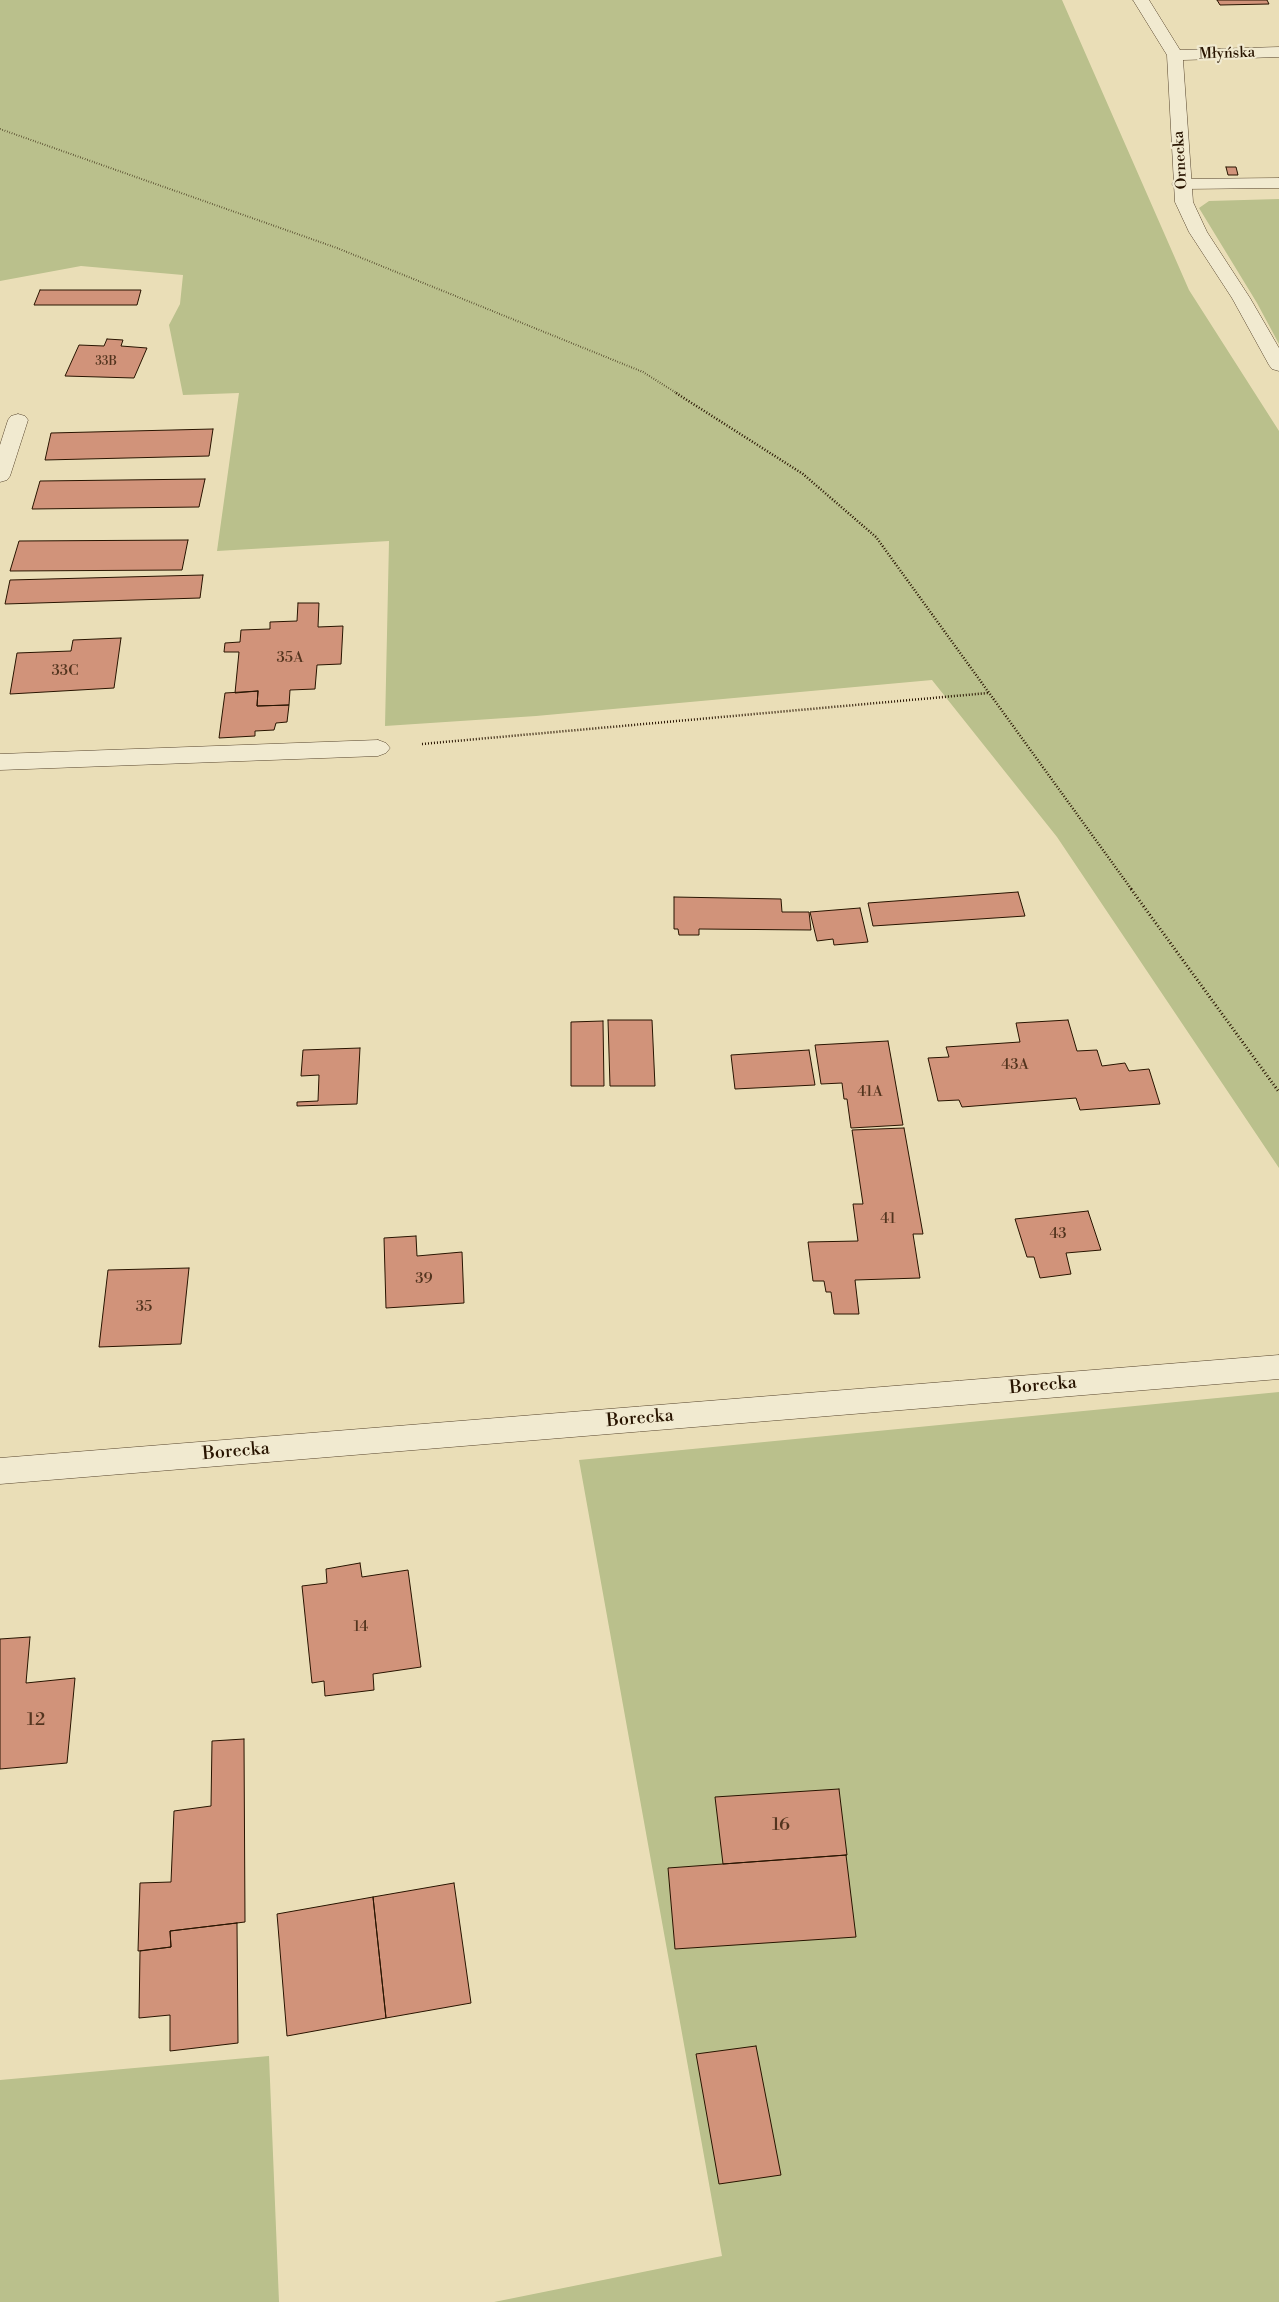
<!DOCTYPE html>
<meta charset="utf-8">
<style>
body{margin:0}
canvas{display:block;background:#eadeb7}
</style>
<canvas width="1279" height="2302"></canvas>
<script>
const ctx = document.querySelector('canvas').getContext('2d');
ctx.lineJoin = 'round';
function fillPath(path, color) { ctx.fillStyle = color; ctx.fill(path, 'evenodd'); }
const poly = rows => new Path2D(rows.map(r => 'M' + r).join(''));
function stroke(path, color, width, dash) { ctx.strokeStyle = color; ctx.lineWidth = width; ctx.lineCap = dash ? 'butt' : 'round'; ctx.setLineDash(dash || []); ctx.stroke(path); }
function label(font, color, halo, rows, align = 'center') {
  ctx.font = font + ' "Libre Bodoni",serif'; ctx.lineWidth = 4.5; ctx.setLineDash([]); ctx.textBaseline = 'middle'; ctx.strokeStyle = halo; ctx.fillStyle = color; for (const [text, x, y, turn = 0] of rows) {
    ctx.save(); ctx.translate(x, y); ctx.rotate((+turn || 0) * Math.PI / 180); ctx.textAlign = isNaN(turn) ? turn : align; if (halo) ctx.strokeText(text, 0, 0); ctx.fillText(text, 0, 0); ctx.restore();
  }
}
fillPath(poly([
 [0,0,1062,0,1189,290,1279,431,1279,1168,1057,837,932,680,536,716,385,726,389,541,217,551,239,393,183,395,169,325,180,304,183,275,81,266,0,281],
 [1279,199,1279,344,1257,303,1199,208,1209,201],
 [1279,1392,1279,2302,494,2302,722,2256,579,1460],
 [269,2056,279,2302,0,2302,0,2080]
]), '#bac08c');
const building = poly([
 [1217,0,1267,0,1269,4,1220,5,1217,0],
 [1226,167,1236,167,1238,175,1228,175,1226,167],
 [40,290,141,290,137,305,34,305,40,290],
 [107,339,123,340,121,346,147,348,134,378,65,376,79,345,104,346,107,339],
 [213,429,209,456,45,460,51,433,213,429],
 [205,479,199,507,32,509,40,481,205,479],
 [188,540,182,570,10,571,19,541,188,540],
 [203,575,200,598,5,604,10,580,203,575],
 [298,603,319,603,318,627,343,626,341,664,317,665,315,689,290,690,289,705,257,706,258,691,235,693,239,652,224,652,225,643,240,642,241,630,270,629,270,622,297,621,298,603],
 [121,638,114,688,10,694,17,653,71,651,73,640,121,638],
 [258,691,257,706,289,705,287,722,276,723,274,730,255,731,255,736,219,738,225,693,258,691],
 [1018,892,1025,916,873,926,868,903,1018,892],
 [674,897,781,899,782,912,809,912,811,930,699,929,699,935,679,935,678,929,674,929,674,897],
 [860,908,868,942,834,945,833,939,817,941,810,912,860,908],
 [608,1020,652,1020,655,1086,610,1086,608,1020],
 [1068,1020,1077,1051,1097,1050,1102,1066,1125,1063,1129,1071,1149,1069,1160,1104,1080,1110,1076,1098,962,1107,959,1100,938,1101,928,1058,949,1057,946,1047,1020,1042,1016,1023,1068,1020],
 [603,1021,604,1086,571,1086,571,1022,603,1021],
 [888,1041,903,1125,851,1128,847,1099,844,1099,842,1083,821,1084,815,1045,888,1041],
 [360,1048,357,1104,297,1106,297,1102,318,1101,319,1075,301,1076,303,1050,360,1048],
 [809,1050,815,1085,735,1089,731,1055,809,1050],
 [904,1128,923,1234,913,1234,920,1278,855,1280,859,1314,834,1314,831,1292,826,1292,824,1281,813,1281,808,1242,858,1241,853,1204,863,1204,852,1130,904,1128],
 [1088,1211,1101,1250,1066,1253,1071,1274,1040,1278,1034,1257,1027,1257,1015,1219,1088,1211],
 [416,1236,417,1256,462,1252,464,1303,386,1308,384,1238,416,1236],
 [189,1268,181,1344,99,1347,108,1270,189,1268],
 [360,1563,362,1577,408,1570,421,1667,373,1674,374,1690,325,1696,324,1681,312,1683,302,1586,327,1583,326,1569,360,1563],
 [30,1637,26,1683,75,1678,67,1763,0,1769,0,1639,30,1637],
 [244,1739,245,1922,170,1931,171,1947,138,1951,140,1883,171,1882,174,1811,211,1806,212,1741,244,1739],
 [839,1789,847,1855,723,1864,715,1797,839,1789],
 [846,1855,856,1937,675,1949,668,1868,846,1855],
 [454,1883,471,2003,386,2018,373,1897,454,1883],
 [373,1897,386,2018,287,2036,277,1914,373,1897],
 [237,1923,238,2043,170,2051,170,2015,139,2018,140,1951,171,1947,170,1931,237,1923],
 [756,2046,781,2175,719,2184,696,2054,756,2046]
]);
fillPath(building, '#d1937a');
stroke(building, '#281400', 1);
const service = poly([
 [1279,178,1279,188,1181,189,1175,188,1172,184,1175,180,1181,179,1279,178],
 [18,414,25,416,28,420,10,476,7,480,0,482,0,445,8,420,11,416,18,414],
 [378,740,386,743,390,748,386,753,378,756,0,770,0,754,378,740]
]);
const minor = poly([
 [1133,0,1149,0,1180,50,1279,47,1279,57,1183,60,1193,202,1207,232,1250,298,1279,348,1279,371,1272,369,1269,365,1232,298,1189,232,1175,202,1167,55,1133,0],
 [1279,1355,1279,1379,0,1484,0,1458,1279,1355]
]);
stroke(service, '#58462e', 1);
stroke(minor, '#58462e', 1);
stroke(poly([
 [0,129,337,248,643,372,678,394]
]), '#281400', 2, [0.5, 2]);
stroke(poly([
 [676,393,803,474,876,537,1132,890],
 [422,744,988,693]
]), '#281400', 2.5, [1, 2]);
stroke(poly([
 [1131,889,1279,1092]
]), '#281400', 3, [1, 2.5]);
fillPath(service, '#f1ead0');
fillPath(minor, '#f1ead0');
label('12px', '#52341e', null, [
 ["33B",106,362]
]);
label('15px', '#281400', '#f1ead0', [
 ["Młyńska",1227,54,-2],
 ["Ornecka",1181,160,-94]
]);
label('15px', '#52341e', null, [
 ["35A",290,658],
 ["33C",65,671],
 ["43A",1015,1065],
 ["41A",870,1092],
 ["41",888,1219],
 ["43",1058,1234],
 ["39",424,1279],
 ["35",144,1307],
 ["14",361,1627]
]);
label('18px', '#281400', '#f1ead0', [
 ["Borecka",1043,1386,-5],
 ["Borecka",640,1419,-5],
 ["Borecka",236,1452,-5]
]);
label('18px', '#52341e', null, [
 ["12",36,1721],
 ["16",781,1826]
]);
</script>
